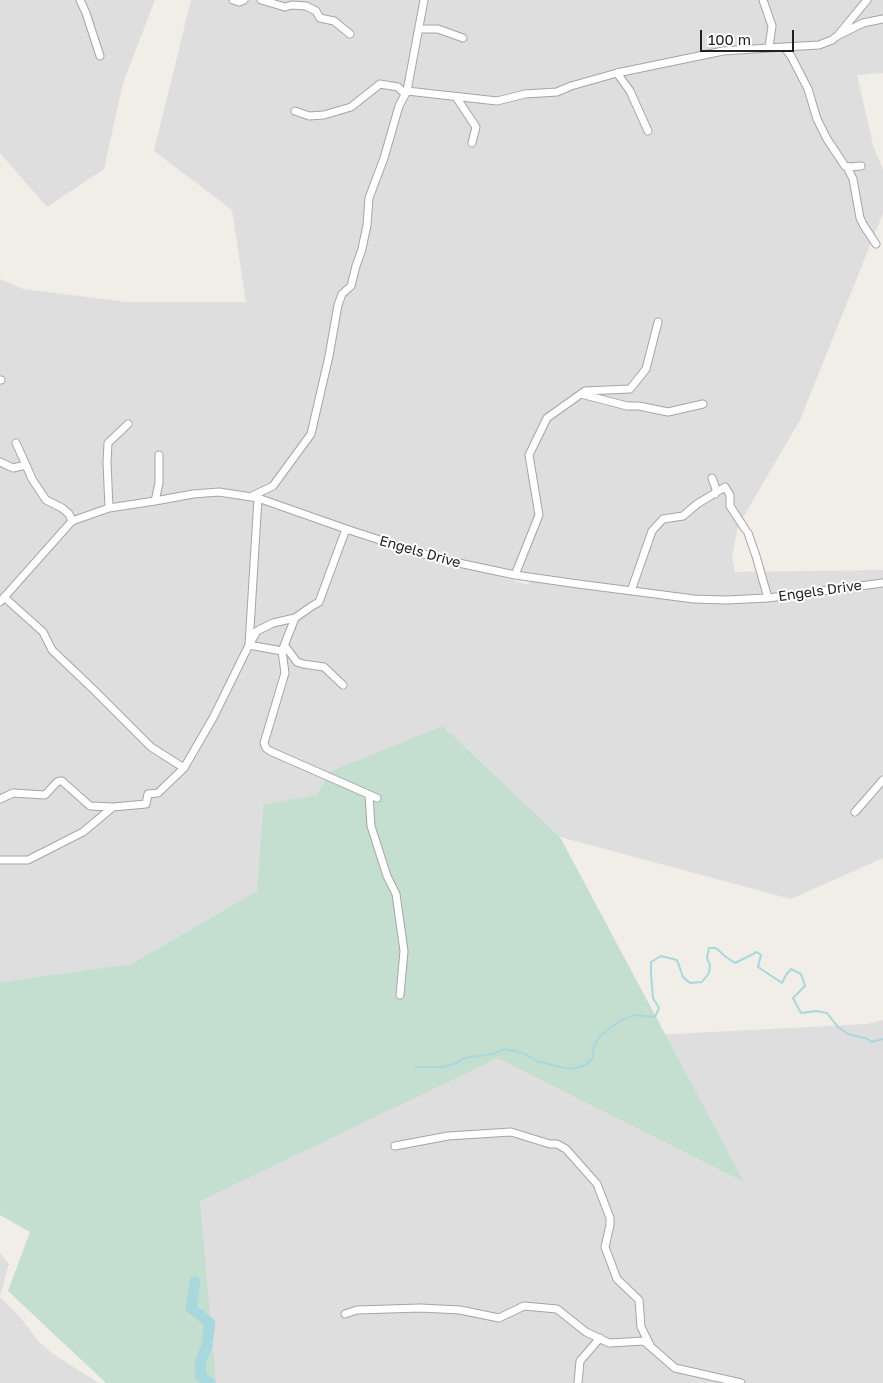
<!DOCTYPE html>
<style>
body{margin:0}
#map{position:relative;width:883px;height:1383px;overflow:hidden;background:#f1ede7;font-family:"Golos Text",sans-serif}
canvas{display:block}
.scale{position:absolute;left:700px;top:30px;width:94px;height:22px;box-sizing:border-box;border:2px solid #212121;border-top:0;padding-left:6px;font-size:15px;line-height:18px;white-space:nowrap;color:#212121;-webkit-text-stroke:4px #fff;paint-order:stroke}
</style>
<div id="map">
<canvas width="883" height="1383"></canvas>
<div class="scale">100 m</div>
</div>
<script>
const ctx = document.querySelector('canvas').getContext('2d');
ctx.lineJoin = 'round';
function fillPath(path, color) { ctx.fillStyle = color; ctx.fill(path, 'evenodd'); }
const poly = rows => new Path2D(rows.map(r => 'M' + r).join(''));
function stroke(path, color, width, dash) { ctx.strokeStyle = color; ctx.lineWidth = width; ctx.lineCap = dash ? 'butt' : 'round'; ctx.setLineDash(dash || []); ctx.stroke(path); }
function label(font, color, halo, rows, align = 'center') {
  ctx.font = font + ' "Golos Text",sans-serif'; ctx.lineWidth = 4; ctx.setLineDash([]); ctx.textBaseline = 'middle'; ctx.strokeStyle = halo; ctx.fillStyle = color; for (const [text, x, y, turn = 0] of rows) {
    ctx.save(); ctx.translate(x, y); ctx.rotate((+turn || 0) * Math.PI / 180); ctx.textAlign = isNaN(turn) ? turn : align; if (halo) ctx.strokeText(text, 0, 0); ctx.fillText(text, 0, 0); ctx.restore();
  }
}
fillPath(poly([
 [0,0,155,0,123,83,104,169,47,207,0,153],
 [191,0,883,0,883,73,857,75,873,145,883,170,883,213,800,420,738,526,732,557,735,572,883,570,883,858,791,899,560,837,443,726,318,795,263,804,257,891,131,964,0,982,0,279,23,289,127,302,246,302,232,210,154,151],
 [471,566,537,574,527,585],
 [883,1020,883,1383,191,1383,191,1059,867,1024],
 [0,1253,9,1264,0,1296],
 [0,1297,20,1317,38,1341,53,1354,99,1383,0,1383]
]), '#dfdede');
fillPath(poly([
 [443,726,560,837,744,1182,498,1058,200,1201,216,1383,106,1383,8,1291,30,1232,0,1215,0,982,131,964,257,891,263,804,317,795,329,772]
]), '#c4dfd0');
stroke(poly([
 [415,1067,443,1067,454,1064,465,1058,492,1054,505,1049,523,1053,537,1061,556,1066,571,1069,586,1065,593,1057,594,1046,600,1036,614,1025,624,1019,634,1015,655,1017,659,1008,653,998,651,973,651,962,661,956,677,960,683,977,690,983,702,982,709,973,710,965,707,958,709,948,716,948,726,957,735,963,757,952,761,955,758,967,782,983,786,975,791,969,801,974,805,986,793,998,801,1013,816,1011,827,1013,838,1027,848,1034,868,1039,871,1042,883,1039]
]), '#a8d8de', 2);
stroke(poly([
 [195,1282,191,1308,210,1323,207,1345,200,1363,201,1376,210,1383]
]), '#a8d8de', 11);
const minor = poly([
 [80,0,86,13,100,56],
 [233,0,239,2,244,0],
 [261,0,285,7,292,5,306,6,316,11,320,18,334,21,350,34],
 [763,0,772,26,769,47],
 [419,29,438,29,463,38],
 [839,34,867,0],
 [784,47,819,45,832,40,837,36,863,23,883,19],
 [617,73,630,91,648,131],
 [407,91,497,101,525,94,557,92,571,86,617,73,723,51,784,47,791,56,808,89,817,119,827,139,845,166,850,167,861,166],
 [456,97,476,127,472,143],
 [295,111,309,116,324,115,351,107,380,84,398,87,405,94],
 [847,167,853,179,860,218,864,226,876,244],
 [0,380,1,380],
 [581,394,627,406,639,406,668,412,703,404],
 [16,443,26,465],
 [0,462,13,468,26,465,32,479,46,500,62,508,69,514,72,521],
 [712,478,716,489,715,494],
 [252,496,273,486,311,434,329,356,338,305,342,294,351,286,356,266,362,249,367,225,369,198,384,158,399,106,407,91,424,0],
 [155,501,159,483,159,455],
 [109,508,107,462,108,443,128,424],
 [748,533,756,556,768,598],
 [515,575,539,515,529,455,547,418,585,391,630,389,646,369,658,322],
 [631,591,652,531,663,519,683,516,697,504,725,487,730,495,730,506,745,529],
 [4,597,43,632,52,650,94,690,151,747,184,768],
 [0,602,72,521,109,508,155,501,193,494,219,492,258,498,346,529,420,553,454,562,515,575,578,584,694,599,726,600,768,598,883,583],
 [295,618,282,651,285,673,264,743,266,748,270,751,377,798],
 [285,646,297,662,303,664,324,667,343,685],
 [282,651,249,645,257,631,273,623,295,618,312,606,319,602,346,529],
 [369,795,371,826,387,876,396,894,404,951,400,995],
 [0,799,13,793,45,795,57,782,60,781,62,781,90,806,113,807],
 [855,812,883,780],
 [0,860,28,860,83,832,113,807,146,804,148,794,158,793,184,768,213,718,249,645,258,498],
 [395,1146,448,1136,511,1132,550,1144,557,1144,566,1149,597,1184,610,1218,610,1225,605,1247,617,1279,639,1300,641,1327,650,1345],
 [345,1314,357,1310,420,1308,460,1310,499,1318,524,1306,557,1309,586,1332,609,1343,644,1341,675,1368,741,1383],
 [578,1383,580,1361,600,1338]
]);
stroke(minor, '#a5a5a5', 9);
stroke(minor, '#fff', 7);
label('14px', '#212121', '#fff', [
 ["Engels Drive",420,552,16],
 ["Engels Drive",820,591,-8]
]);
</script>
